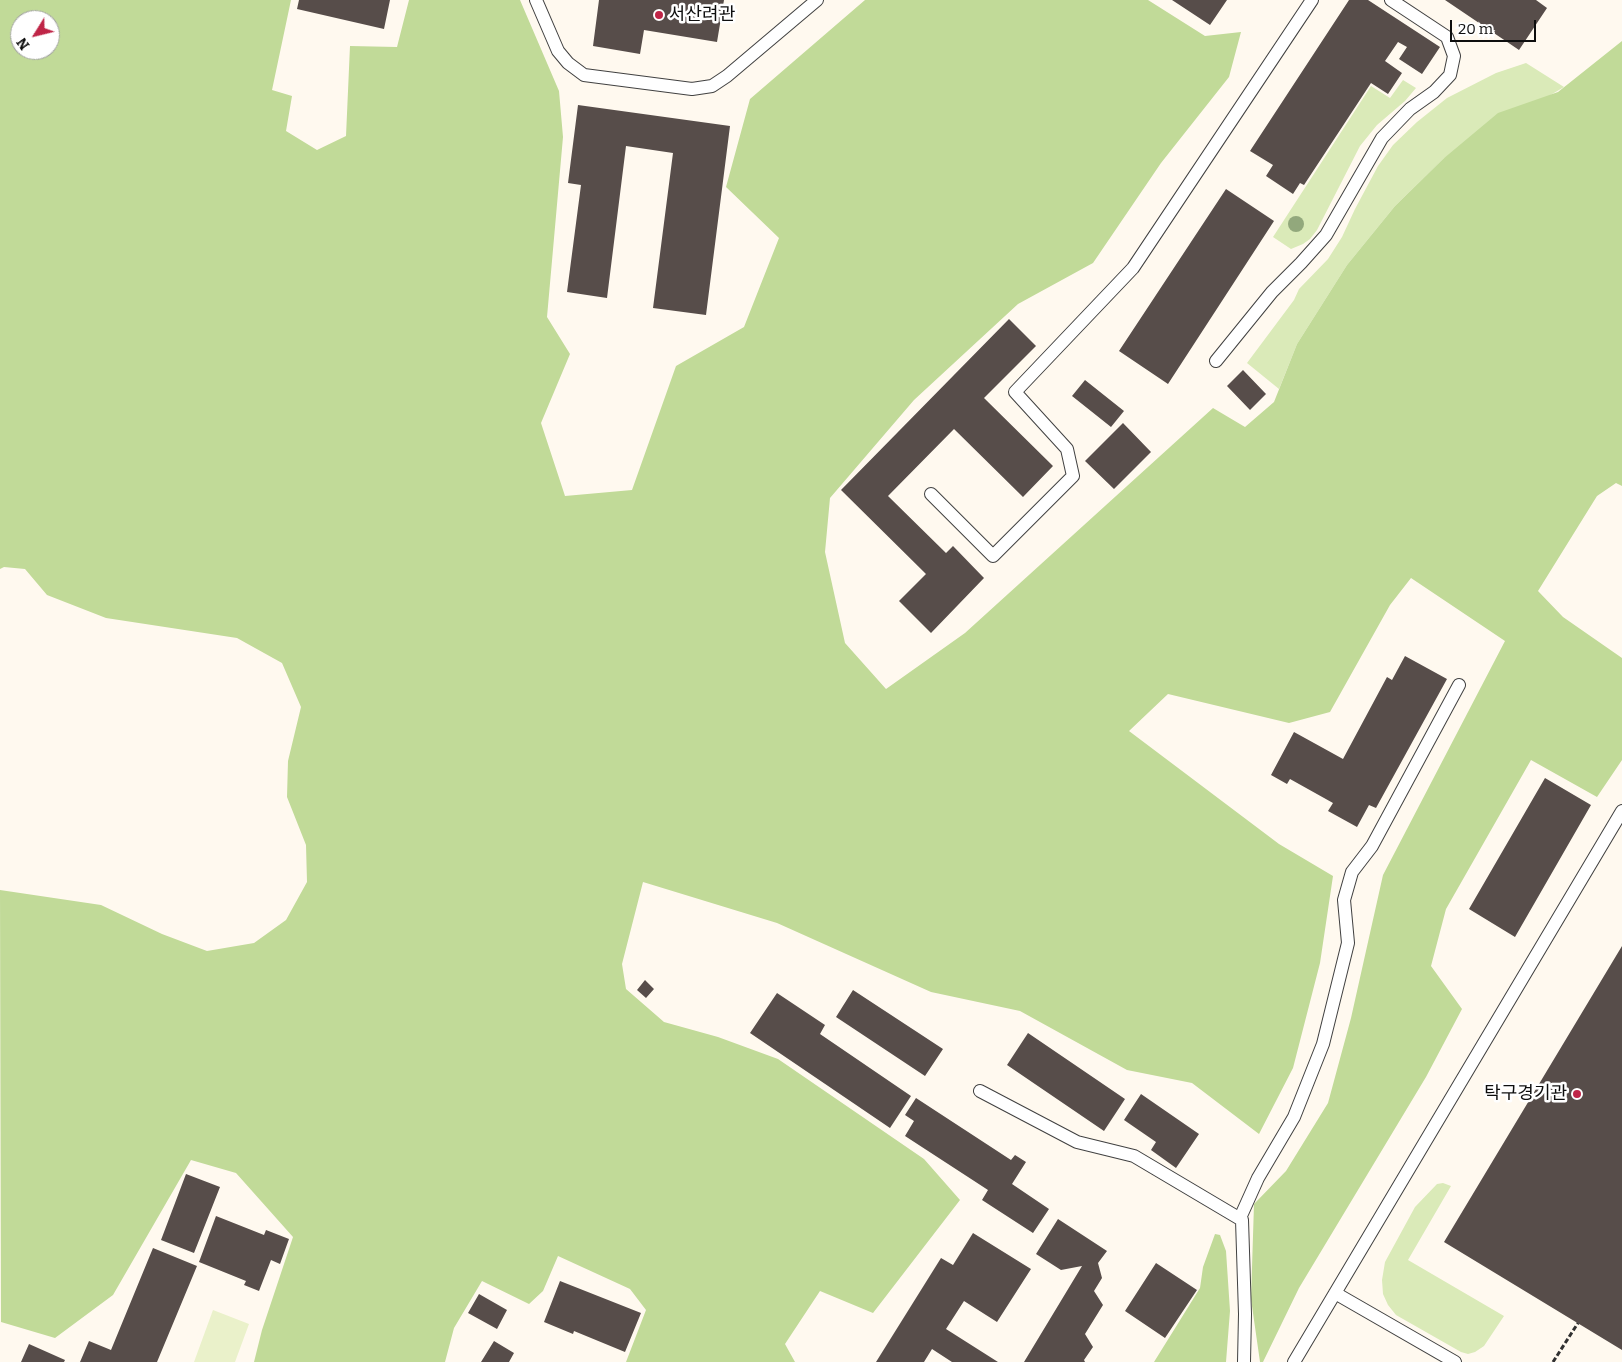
<!DOCTYPE html>
<meta charset="utf-8">
<style>
body{margin:0}
#map{position:relative;width:1622px;height:1362px;overflow:hidden;background:#fff9ef;font-family:Bitter,serif}
canvas{display:block}
.north{position:absolute;left:10px;top:10px;width:50px;height:50px;box-sizing:border-box;background:#fff;border:1px solid #9f9f9f;border-radius:50%;rotate:234deg;font-size:14px;font-weight:700;line-height:20px;text-align:center;color:#0e0e0e}
.north::after{content:'';display:block;margin:auto;width:18px;height:22px;background:#bf2547;clip-path:polygon(50% 0,100% 100%,50% 72%,0 100%)}
.scale{position:absolute;left:1450px;top:20px;width:86px;height:22px;box-sizing:border-box;border:2px solid #0e0e0e;border-top:0;padding-left:6px;font-size:15px;line-height:18px;white-space:nowrap;color:#0e0e0e;-webkit-text-stroke:4px #fff;paint-order:stroke}
</style>
<div id="map">
<canvas width="1622" height="1362"></canvas>
<div class="north">N</div>
<div class="scale">20 m</div>
</div>
<script>
const ctx = document.querySelector('canvas').getContext('2d');
ctx.lineJoin = 'round';
function fillPath(path, color) { ctx.fillStyle = color; ctx.fill(path, 'evenodd'); }
const poly = rows => new Path2D(rows.map(r => 'M' + r).join(''));
function stroke(path, color, width, dash) { ctx.strokeStyle = color; ctx.lineWidth = width; ctx.lineCap = dash ? 'butt' : 'round'; ctx.setLineDash(dash || []); ctx.stroke(path); }
function label(font, color, halo, rows, align = 'center') {
  ctx.font = font + ' Bitter,"Noto Sans KR",serif'; ctx.lineWidth = 5; ctx.setLineDash([]); ctx.textBaseline = 'middle'; ctx.strokeStyle = halo; ctx.fillStyle = color; for (const [text, x, y, turn = 0] of rows) {
    ctx.save(); ctx.translate(x, y); ctx.rotate((+turn || 0) * Math.PI / 180); ctx.textAlign = isNaN(turn) ? turn : align; if (halo) ctx.strokeText(text, 0, 0); ctx.fillText(text, 0, 0); ctx.restore();
  }
}
fillPath(poly([
 [1526,63,1564,87,1443,159,1395,206,1347,265,1297,344,1279,389,1247,363,1294,300,1299,289,1328,259,1342,237,1355,209,1378,166,1393,145,1417,122,1447,98,1496,73],
 [1403,80,1416,88,1405,101,1377,125,1360,146,1317,230,1310,239,1303,244,1291,249,1273,237,1371,86,1390,98],
 [1443,1183,1451,1186,1408,1260,1504,1316,1484,1346,1475,1352,1468,1354,1461,1352,1396,1315,1388,1305,1383,1294,1382,1280,1385,1262,1415,1207,1437,1184]
]), '#daeab8');
fillPath(poly([
 [0,0,291,0,272,90,292,96,286,131,317,150,346,136,350,46,397,47,409,0,520,0,559,91,563,137,547,317,570,354,541,423,565,496,632,490,676,366,744,327,779,238,726,187,750,99,865,0,1148,0,1205,36,1241,32,1229,77,1161,163,1093,263,1018,304,914,400,830,498,825,552,845,643,886,689,965,633,1213,408,1245,427,1274,402,1297,344,1347,265,1395,206,1443,159,1498,113,1558,92,1622,41,1622,486,1616,483,1597,496,1538,591,1563,617,1622,658,1622,760,1597,797,1531,760,1446,909,1431,966,1462,1009,1426,1077,1299,1288,1263,1362,1260,1362,1251,1299,1254,1204,1286,1171,1328,1103,1351,1018,1383,875,1505,641,1411,578,1390,605,1330,712,1289,723,1168,694,1129,731,1279,844,1333,876,1320,963,1293,1068,1259,1134,1192,1083,1127,1070,1020,1011,931,992,777,923,643,882,622,964,626,989,664,1022,718,1037,778,1059,924,1159,960,1200,873,1313,820,1291,785,1344,795,1362,626,1362,646,1310,630,1289,558,1256,543,1291,529,1304,482,1281,454,1328,445,1362,254,1362,262,1330,293,1237,236,1173,191,1160,113,1295,55,1338,1,1322,0,890,101,905,162,934,207,951,254,943,286,920,307,882,306,845,287,797,288,761,301,707,282,663,237,638,106,618,47,595,25,569,4,567,0,569],
 [20,20,50,20,50,50,20,50],
 [1215,1234,1220,1235,1226,1251,1230,1311,1226,1362,1154,1362,1200,1288,1203,1267]
]), '#c1da98');
fillPath(poly([
 [213,1310,249,1324,235,1362,194,1362]
]), '#eaf1ca');
fillPath(poly([
 [299,0,390,0,384,29,297,9],
 [599,0,724,0,717,42,644,30,640,54,593,46],
 [1172,0,1227,0,1210,25],
 [1349,0,1368,0,1440,47,1422,74,1399,59,1407,47,1398,42,1385,61,1402,73,1388,94,1371,83,1304,185,1300,183,1293,194,1266,176,1273,165,1250,151],
 [1445,0,1536,0,1547,8,1519,50],
 [578,105,730,126,706,315,653,308,673,153,626,146,607,298,567,292,581,185,568,183],
 [1226,189,1274,221,1168,384,1119,351],
 [1009,319,1036,346,984,398,1053,466,1023,497,954,429,888,496,946,553,953,546,984,578,931,633,899,601,926,574,841,490],
 [1243,370,1266,394,1250,410,1227,386],
 [1085,380,1124,411,1111,427,1072,396],
 [1123,423,1151,452,1114,489,1085,461],
 [1405,656,1447,679,1376,808,1369,805,1357,827,1328,811,1333,803,1290,779,1287,784,1271,775,1294,732,1343,759,1387,677,1392,680],
 [1545,778,1591,805,1515,937,1469,909],
 [1622,946,1622,1350,1444,1242],
 [645,980,654,989,646,998,637,990],
 [853,990,943,1049,925,1076,836,1017],
 [777,993,825,1025,820,1034,911,1096,890,1128,750,1033],
 [1028,1033,1125,1099,1104,1131,1007,1065],
 [1141,1094,1199,1134,1176,1168,1151,1150,1156,1142,1124,1120],
 [916,1098,1011,1160,1015,1155,1026,1162,1012,1184,1049,1209,1033,1233,982,1200,988,1190,905,1136,914,1121,905,1115],
 [186,1174,220,1187,194,1253,161,1240],
 [216,1216,264,1235,266,1230,289,1239,280,1264,271,1260,259,1291,244,1285,246,1281,199,1262],
 [1058,1219,1107,1251,1098,1263,1102,1278,1094,1291,1103,1305,1085,1334,1093,1347,1084,1360,1085,1362,1024,1362,1082,1266,1061,1270,1036,1254],
 [973,1233,1031,1269,997,1322,964,1301,946,1329,998,1362,952,1362,932,1349,924,1362,876,1362,941,1258,953,1265],
 [153,1248,197,1266,157,1362,80,1362,89,1341,111,1350],
 [1156,1263,1197,1290,1165,1338,1125,1311],
 [560,1281,641,1313,625,1352,574,1331,573,1334,544,1322],
 [479,1294,507,1310,497,1329,468,1313],
 [494,1341,514,1353,509,1362,481,1362],
 [29,1344,65,1360,64,1362,21,1362]
]), '#574d4a');
const lane = poly([
 [536,0,558,51,568,63,584,75,692,89,712,86,727,76,817,0],
 [1216,361,1272,292,1301,263,1326,235,1382,138,1410,109,1434,92,1450,75,1454,56,1447,37,1391,0],
 [931,494,993,556,1073,476,1067,449,1015,392,1133,268,1312,0],
 [980,1091,1077,1142,1134,1156,1242,1220,1245,1314,1244,1362],
 [1240,1218,1258,1178,1294,1117,1323,1044,1348,943,1344,900,1352,872,1372,846,1459,685],
 [1335,1293,1455,1362],
 [1294,1362,1622,811]
]);
stroke(lane, '#414141', 14);
stroke(poly([
 [1553,1362,1578,1323]
]), '#303030', 3, [5, 2.5]);
stroke(lane, '#fff', 12);
ctx.fillStyle = '#92a87c';
for (const [x, y] of [
 [1296,224]
]) { ctx.beginPath(); ctx.arc(x, y, 8, 0, 2 * Math.PI); ctx.fill(); }
for (const [x, y, r, color] of [
 [659,15,5,"#bf2547"],
 [1577,1094,5,"#bf2547"]
]) { const dot = new Path2D(); dot.arc(x, y, r, 0, 2 * Math.PI); ctx.fillStyle = color; ctx.fill(dot); stroke(dot, '#fff', 2); }
label('18px', '#0e0e0e', '#fff', [
 ["서산려관",669,15],
 ["탁구경기관",1567,1094,"right"]
], 'left');
</script>
